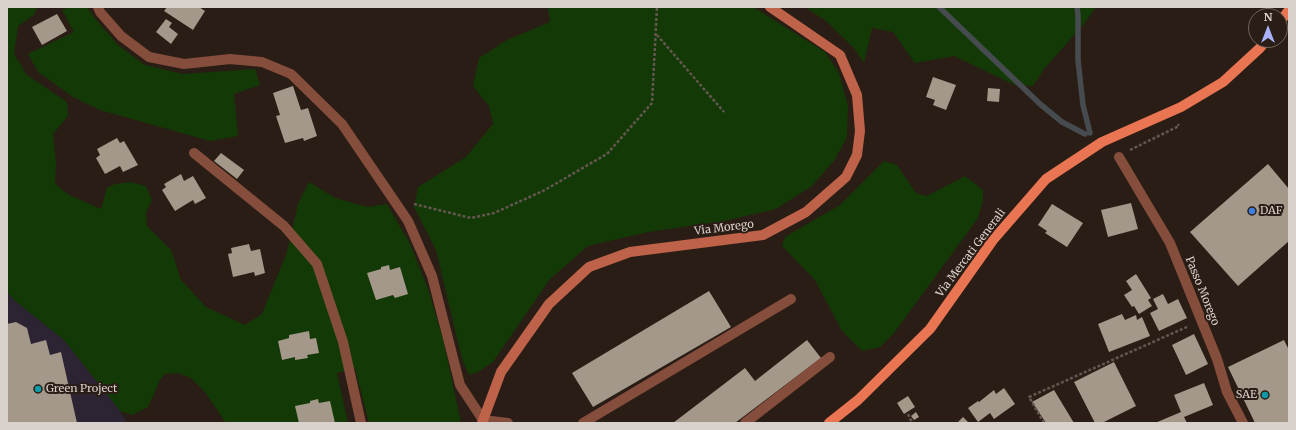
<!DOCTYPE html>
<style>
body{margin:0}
#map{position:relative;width:1296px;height:430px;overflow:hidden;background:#2a1d15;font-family:Merriweather,serif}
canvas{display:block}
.frame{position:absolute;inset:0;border:8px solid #d9d1cb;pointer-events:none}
.north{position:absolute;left:1248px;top:8px;width:40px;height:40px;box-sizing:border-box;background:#2a1d15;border:1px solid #70655e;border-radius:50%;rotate:0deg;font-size:11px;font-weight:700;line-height:16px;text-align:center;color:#d9d1cb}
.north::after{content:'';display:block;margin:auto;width:14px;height:18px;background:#a9b0fc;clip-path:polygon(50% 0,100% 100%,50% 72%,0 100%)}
</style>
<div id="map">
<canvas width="1296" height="430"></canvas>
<div class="frame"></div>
<div class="north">N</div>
</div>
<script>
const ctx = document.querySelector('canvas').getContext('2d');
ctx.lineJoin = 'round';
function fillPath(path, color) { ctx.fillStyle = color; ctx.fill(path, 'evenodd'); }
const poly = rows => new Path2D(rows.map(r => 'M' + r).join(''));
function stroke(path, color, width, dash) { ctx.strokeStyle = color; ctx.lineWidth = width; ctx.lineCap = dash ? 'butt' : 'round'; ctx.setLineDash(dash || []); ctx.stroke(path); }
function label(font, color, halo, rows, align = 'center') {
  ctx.font = font + ' Merriweather,serif'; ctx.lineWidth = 4; ctx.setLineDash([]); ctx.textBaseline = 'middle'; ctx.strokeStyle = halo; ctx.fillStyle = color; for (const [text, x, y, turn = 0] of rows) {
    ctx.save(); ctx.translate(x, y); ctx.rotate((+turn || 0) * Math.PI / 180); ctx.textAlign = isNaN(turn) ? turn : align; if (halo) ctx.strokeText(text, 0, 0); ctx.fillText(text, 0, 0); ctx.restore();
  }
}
fillPath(poly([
 [7,292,14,300,64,340,120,411,127,423,7,423]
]), '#2c2333');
fillPath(poly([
 [7,7,37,7,35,14,18,26,14,54,27,75,67,102,68,116,53,134,56,164,55,184,69,195,101,209,107,188,115,184,131,182,146,186,152,200,146,212,147,226,171,250,181,280,206,307,245,325,262,314,287,252,298,204,309,182,335,198,367,207,387,204,410,244,428,289,443,339,461,423,369,423,355,368,337,373,348,423,226,423,205,392,191,378,178,373,165,374,160,380,148,407,132,415,120,411,64,340,14,300,7,292],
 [70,7,87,7,93,16,118,45,145,65,183,74,255,69,260,85,234,94,238,136,210,141,100,110,73,97,38,72,28,54,74,32,62,10],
 [548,7,753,7,825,52,839,73,848,106,847,137,834,161,812,186,776,209,724,221,648,232,588,246,550,279,493,362,478,372,469,375,462,359,436,250,414,207,418,187,466,157,493,124,489,106,473,86,479,58,507,40,550,22],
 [805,7,1096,7,1083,25,1044,69,1033,86,1015,85,954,56,915,63,893,32,872,28,864,63,854,48,826,21],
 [884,161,897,165,916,193,927,196,965,176,983,190,983,200,978,218,894,333,880,347,862,351,842,331,815,280,782,246,785,237,840,205]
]), '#133a06');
stroke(poly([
 [939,7,1040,104,1062,122,1085,134],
 [1077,7,1078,15,1078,60,1083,105,1090,133]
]), '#454b4e', 5.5);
fillPath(poly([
 [167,7,199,7,205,11,193,30,164,11],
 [57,14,67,31,42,45,32,27],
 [166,19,172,23,169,27,178,34,171,44,156,32],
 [933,77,956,85,946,110,933,105,935,100,926,97],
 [293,86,301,110,308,108,317,136,304,141,303,138,285,143,276,116,280,115,273,93],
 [988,88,1000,89,999,102,987,101],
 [117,138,120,143,124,141,138,165,123,172,120,166,105,174,96,158,100,155,97,149],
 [221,153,244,170,237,179,214,161],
 [1268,164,1289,189,1289,241,1238,286,1190,232],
 [181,174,184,181,193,176,206,198,195,204,193,200,175,211,162,190,166,187,164,184],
 [1131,203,1138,229,1108,237,1101,210],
 [1052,204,1083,223,1067,247,1045,233,1047,231,1038,225],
 [249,244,251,251,260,249,265,273,255,276,254,272,233,277,228,254,232,253,231,248],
 [389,265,390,270,400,267,408,294,395,298,393,295,376,300,367,273,381,269,381,267],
 [1136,274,1151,298,1148,300,1152,306,1139,314,1134,306,1132,307,1124,295,1132,290,1126,281],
 [709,291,731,327,593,407,572,373],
 [1163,294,1168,304,1178,299,1187,318,1159,331,1150,313,1158,309,1153,299],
 [1122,314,1125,320,1136,315,1137,320,1142,317,1150,336,1109,352,1098,324],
 [16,322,27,328,31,344,46,340,50,355,61,352,77,423,7,423,7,324],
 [309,331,310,339,316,338,319,353,307,355,308,358,295,360,295,357,282,360,278,341,289,338,289,335],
 [1194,334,1208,364,1186,375,1172,345],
 [807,340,821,358,735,423,673,423,745,368,755,381],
 [1284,340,1289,350,1289,423,1255,423,1228,367],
 [1114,362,1136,406,1102,423,1095,423,1074,382],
 [1204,383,1213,405,1184,417,1187,423,1155,423,1181,412,1174,395],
 [1004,388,1015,404,994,419,990,413,978,422,968,408,978,401,979,402,994,390,996,394],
 [1054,390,1074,423,1046,423,1032,402],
 [908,396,915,407,904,414,897,403],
 [318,399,319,403,330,401,335,423,299,423,295,406,310,403,310,401],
 [916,412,919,417,914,420,911,416],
 [963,417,969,423,957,423]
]), '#a39889');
stroke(poly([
 [657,35,724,112],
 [1130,150,1179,126,1178,124],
 [414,204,471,218,494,213,543,191,607,154,652,103,657,7],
 [908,414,912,423],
 [1044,423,1029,397,1189,326]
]), '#635750', 2.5, [3, 2]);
stroke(poly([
 [98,7,100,12,121,36,149,57,184,64,230,59,262,62,291,74,342,124,408,221,432,276,460,385,483,420,508,423],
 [194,153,284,226,317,264,343,342,361,423],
 [1119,157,1170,243,1217,359,1227,392,1243,423],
 [583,423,791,299],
 [745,423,830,357]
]), '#854d3c', 10);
stroke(poly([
 [482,423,501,372,549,304,589,267,630,252,763,235,806,212,846,177,857,155,860,131,857,95,840,55,770,7]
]), '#be6349', 10);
stroke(poly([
 [1280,22,1289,10],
 [829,423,858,400,930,329,993,240,1046,179,1102,142,1181,107,1223,82,1260,48,1266,40]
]), '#ea7553', 10);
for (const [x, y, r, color] of [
 [1252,211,4,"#3f7fe0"],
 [38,389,4,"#0f9aa8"],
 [1265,395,4,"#0f9aa8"]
]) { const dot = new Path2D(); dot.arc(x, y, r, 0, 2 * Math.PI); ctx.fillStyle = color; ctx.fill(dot); stroke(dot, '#2a1d15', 1.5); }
label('11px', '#d9d1cb', '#2a1d15', [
 ["DAF",1260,211],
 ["Green Project",46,389],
 ["SAE",1257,395,"right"]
], 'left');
label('11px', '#d9d1cb', '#2a1d15', [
 ["Via Morego",724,228,-7],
 ["Via Mercati Generali",971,253,-53],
 ["Passo Morego",1202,291,68]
]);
</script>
